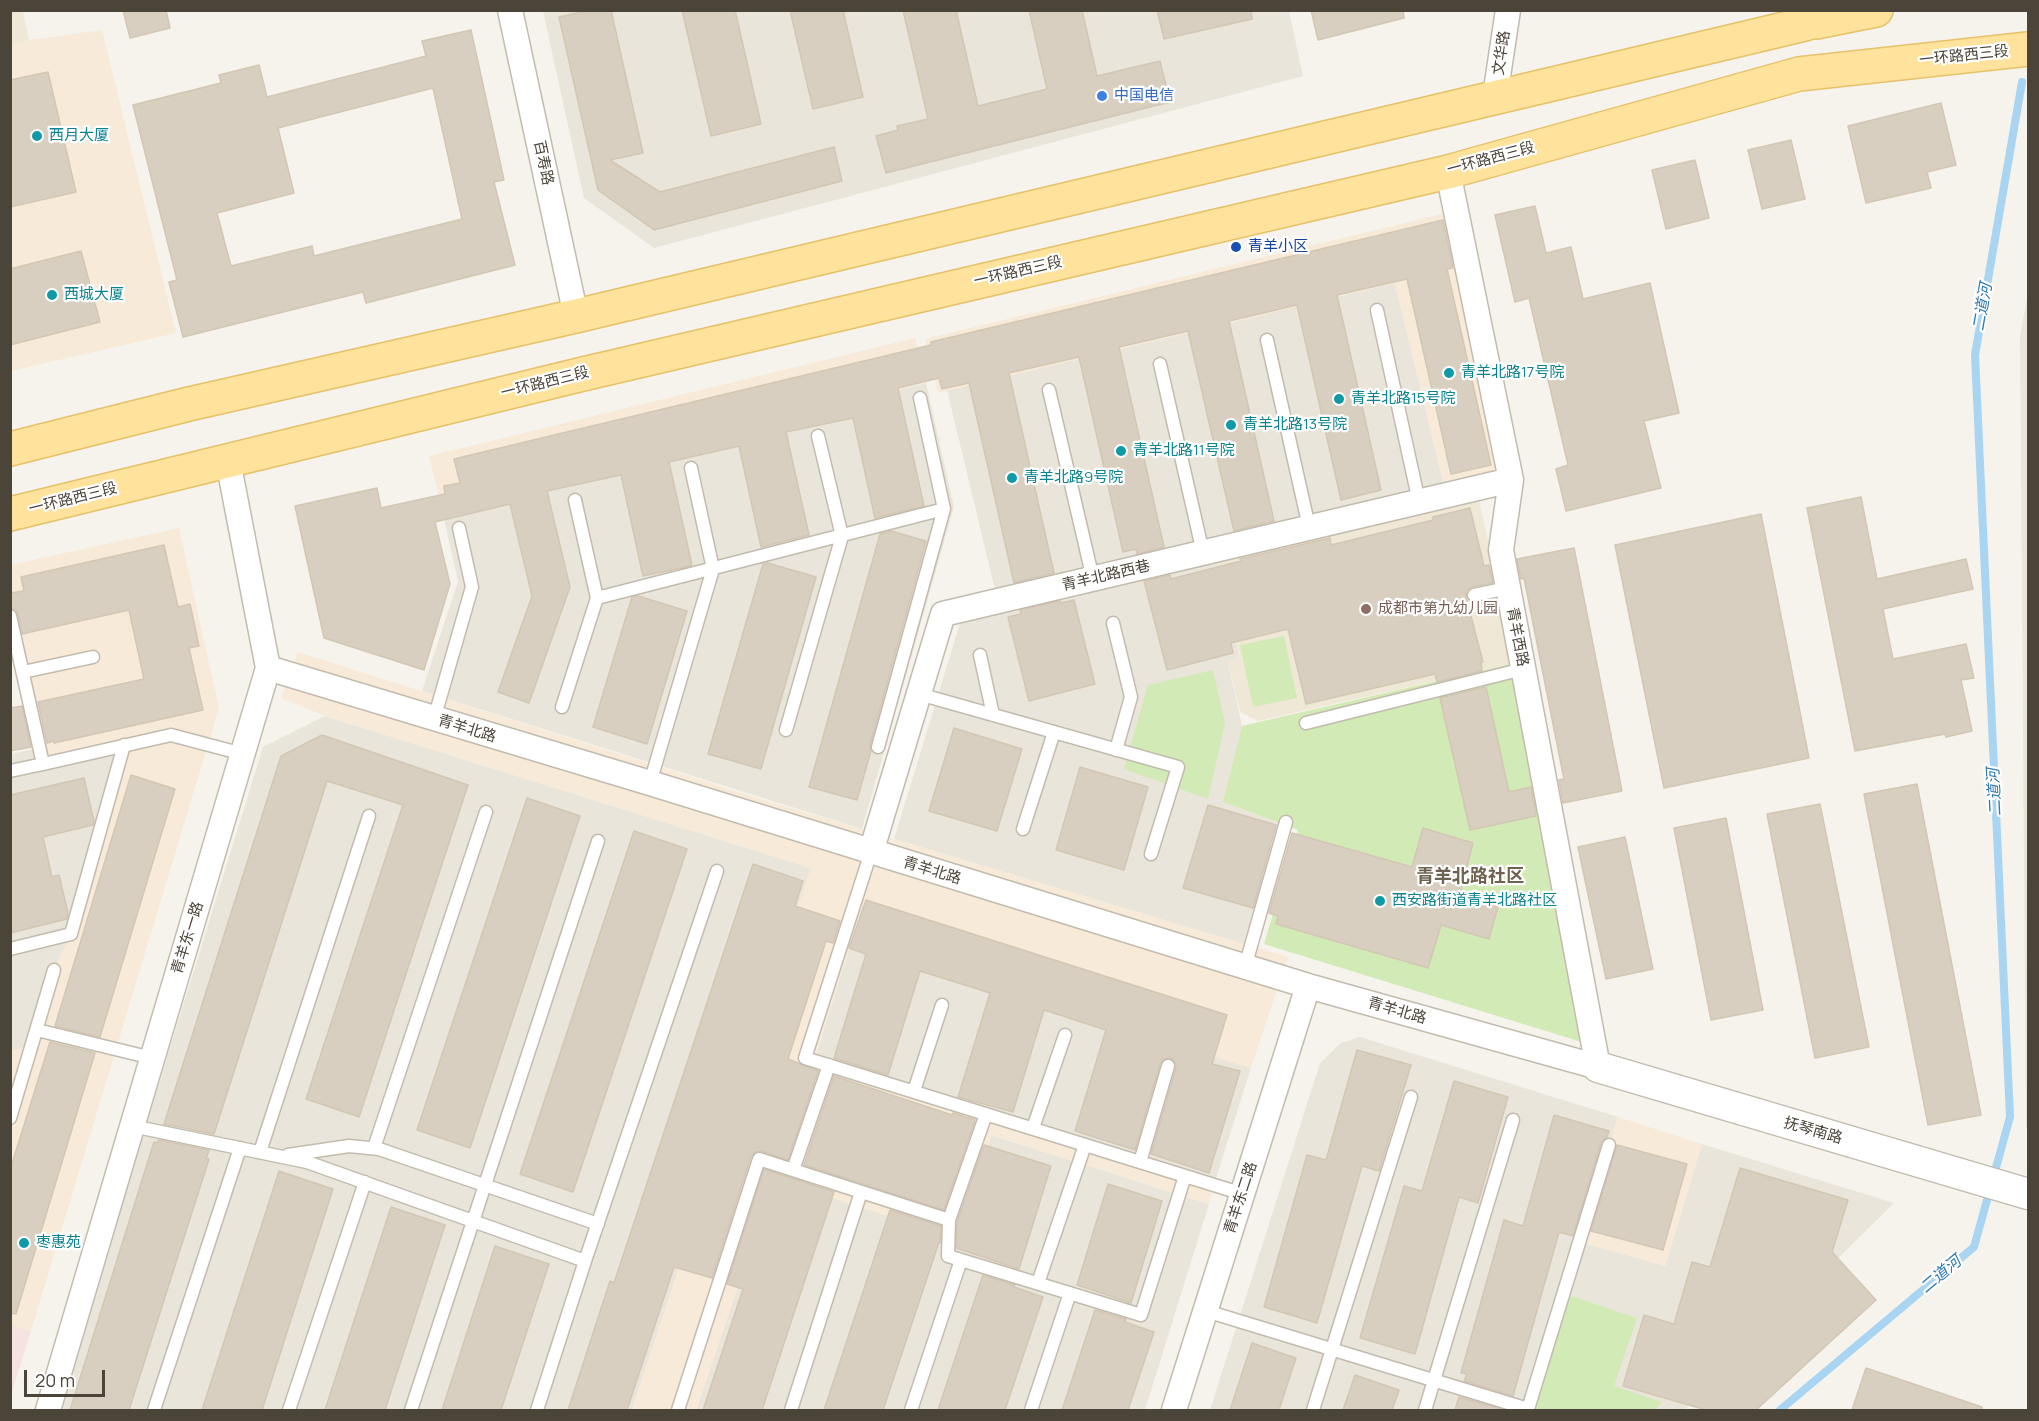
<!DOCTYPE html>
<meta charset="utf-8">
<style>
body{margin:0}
#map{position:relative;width:2039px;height:1421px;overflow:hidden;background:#f6f3ec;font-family:Manrope,sans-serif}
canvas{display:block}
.frame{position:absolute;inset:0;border:12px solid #4b4439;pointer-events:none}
.scale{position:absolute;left:24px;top:1370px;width:81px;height:27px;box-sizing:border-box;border:3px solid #4b4439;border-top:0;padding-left:8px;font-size:18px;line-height:21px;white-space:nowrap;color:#4b4439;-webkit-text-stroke:4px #fff;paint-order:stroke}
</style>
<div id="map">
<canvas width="2039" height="1421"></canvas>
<div class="frame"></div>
<div class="scale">20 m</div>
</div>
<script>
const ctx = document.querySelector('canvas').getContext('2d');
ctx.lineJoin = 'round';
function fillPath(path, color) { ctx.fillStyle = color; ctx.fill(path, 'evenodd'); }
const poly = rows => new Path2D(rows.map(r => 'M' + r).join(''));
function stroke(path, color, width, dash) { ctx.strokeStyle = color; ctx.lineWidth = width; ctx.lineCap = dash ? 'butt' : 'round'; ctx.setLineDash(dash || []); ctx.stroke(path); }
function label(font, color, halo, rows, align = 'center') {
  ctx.font = font + ' Manrope,"Noto Sans SC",sans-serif'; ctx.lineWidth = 4.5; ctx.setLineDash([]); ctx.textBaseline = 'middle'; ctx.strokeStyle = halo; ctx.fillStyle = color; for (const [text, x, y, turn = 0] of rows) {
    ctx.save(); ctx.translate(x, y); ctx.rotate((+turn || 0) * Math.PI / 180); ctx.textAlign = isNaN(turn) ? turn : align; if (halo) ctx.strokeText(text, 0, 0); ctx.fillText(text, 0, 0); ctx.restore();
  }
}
fillPath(poly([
 [543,11,1289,11,1303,76,654,248,584,198],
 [1395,283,1444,486,996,594,947,390],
 [2028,293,2028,1128,2026,1128,2020,336],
 [926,383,954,507,862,829,422,691,458,581,440,501],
 [1217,559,1240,659,1228,662,1242,726,1223,802,1281,824,1245,945,894,839,961,620],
 [325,716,811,868,632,1410,58,1410,263,747],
 [124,745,71,934,54,970,32,1046,11,1051,11,754,39,748],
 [851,942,1251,1068,1216,1178,816,1055],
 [1360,1037,1618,1117,1609,1145,1665,1266,1702,1144,1894,1203,1685,1410,1210,1410,1320,1063,1341,1043],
 [991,1135,1209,1204,1145,1410,696,1410,774,1179]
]), '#eae5da');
fillPath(poly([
 [102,30,176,333,11,371,11,45,29,40],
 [1450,212,1505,473,1444,486,1395,283,938,393,925,339],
 [915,338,926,383,440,501,429,456],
 [179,528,219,708,31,1331,11,1325,11,1051,32,1045,54,970,71,934,123,746,43,764,11,616,10,565],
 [298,652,761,799,1288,957,1251,1068,851,943,816,1055,1216,1178,1209,1204,992,1135,957,1239,774,1179,696,1410,632,1410,811,868,325,716,281,698],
 [1618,1117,1702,1144,1665,1266,1579,1242]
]), '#f7ead8');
fillPath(poly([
 [11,10,23,11,29,40,11,45],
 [1479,500,1515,663,1258,721,1240,712,1228,661,1240,658,1217,559]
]), '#efe8d6');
fillPath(poly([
 [11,1325,31,1331,11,1395,10,1325]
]), '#f6e3e0');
fillPath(poly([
 [1284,636,1297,698,1253,707,1240,645],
 [1515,663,1588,1044,1264,944,1298,830,1223,802,1242,726],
 [1213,670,1225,723,1208,799,1124,769,1148,685],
 [1568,1295,1637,1318,1614,1386,1662,1402,1655,1410,1530,1410]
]), '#d2eab5');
stroke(poly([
 [1780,1410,1974,1247,2010,1117,1975,355,2022,82]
]), '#a9d4f2', 8);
const building = poly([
 [123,10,166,10,170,28,130,38,123,10],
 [590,10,611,10,643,153,610,160,660,192,834,147,842,181,654,230,598,190,559,17,590,10],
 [682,10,735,10,761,124,711,136,682,10],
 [790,10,843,10,863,97,813,109,790,10],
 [903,10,956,10,978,106,1047,89,1029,10,1082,10,1097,76,1160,61,1170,102,886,173,876,136,898,130,897,126,928,119,903,10],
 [1157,10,1251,10,1252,19,1164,39,1157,10],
 [1311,10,1403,10,1404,18,1318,40,1311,10],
 [471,30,504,180,494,182,515,265,366,303,363,292,183,337,169,282,177,280,133,105,221,83,219,75,259,65,267,97,426,56,422,41,471,30],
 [433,88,462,219,314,256,312,246,231,266,217,213,294,193,278,128,433,88],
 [48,72,76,192,10,207,10,80,48,72],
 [1941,103,1956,165,1927,172,1931,188,1866,203,1848,126,1941,103],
 [1791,140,1805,199,1762,209,1748,150,1791,140],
 [1695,160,1709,218,1666,229,1652,170,1695,160],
 [1535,206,1546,253,1571,247,1583,299,1650,283,1679,413,1644,421,1661,488,1566,511,1556,469,1568,465,1529,298,1515,302,1495,215,1535,206],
 [1443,220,1453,268,1447,269,1491,465,1451,474,1407,279,1337,295,1381,490,1341,500,1297,305,1229,321,1274,521,1234,531,1188,331,1119,347,1164,547,1137,554,1136,549,1123,552,1079,357,1009,373,1054,573,1014,583,969,383,942,389,939,378,898,388,924,506,875,518,853,418,786,432,809,535,761,547,739,446,669,462,692,565,682,568,643,576,621,475,547,491,570,587,529,703,498,692,532,596,510,504,435,522,450,584,424,670,324,638,295,506,377,488,381,508,445,494,444,486,460,483,454,459,931,345,931,342,1443,220],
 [81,251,100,322,10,345,10,269,81,251],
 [1861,497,1877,579,1966,559,1973,589,1883,609,1893,659,1966,644,1974,678,1961,680,1972,731,1946,737,1945,734,1855,751,1807,508,1861,497],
 [1470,508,1484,566,1489,565,1493,583,1472,587,1466,591,1466,597,1483,662,1481,662,1482,671,1437,682,1435,674,1306,704,1288,629,1231,643,1233,653,1167,670,1144,581,1170,575,1171,579,1241,561,1240,559,1330,538,1331,545,1433,520,1433,517,1470,508],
 [1761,514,1809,758,1664,788,1615,545,1761,514],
 [891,531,926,541,870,745,871,751,857,800,809,787,880,534,891,531],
 [164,545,178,607,190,604,199,646,189,648,203,710,54,743,54,741,47,743,38,702,144,679,129,610,22,634,18,614,16,610,10,608,10,593,24,591,21,577,164,545],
 [1574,548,1622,791,1563,803,1559,780,1564,779,1524,578,1521,579,1517,559,1574,548],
 [768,563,816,577,761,769,708,754,763,564,768,563],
 [638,596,687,611,647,744,593,727,632,597,638,596],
 [1074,600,1095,684,1029,701,1008,617,1021,614,1020,610,1060,601,1061,603,1074,600],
 [1486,687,1509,792,1531,787,1536,816,1470,830,1440,698,1486,687],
 [22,706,31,747,10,751,10,708,22,706],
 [954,728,1022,749,997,831,929,811,954,728],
 [322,735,468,785,359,1117,306,1099,403,805,327,781,214,1134,164,1124,281,756,322,735],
 [1080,767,1148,787,1124,870,1056,850,1080,767],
 [131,775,175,789,100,1037,55,1026,131,775],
 [84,778,94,821,93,825,43,837,52,877,59,875,68,913,67,919,10,933,10,795,84,778],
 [1917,784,1981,1115,1928,1125,1864,794,1917,784],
 [527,798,580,816,470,1148,417,1130,527,798],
 [1820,804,1869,1047,1815,1058,1767,814,1820,804],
 [1208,805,1276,825,1253,908,1183,888,1208,805],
 [1726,818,1763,1010,1711,1020,1674,828,1726,818],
 [1423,828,1473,843,1459,896,1498,907,1489,939,1441,925,1428,968,1276,924,1278,916,1269,913,1292,833,1412,867,1423,828],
 [634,831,687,849,573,1192,520,1174,634,831],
 [1625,837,1653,969,1606,979,1578,847,1625,837],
 [753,864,803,881,795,906,840,921,833,943,826,941,788,1059,818,1071,788,1160,761,1151,754,1153,751,1156,712,1278,674,1267,627,1410,568,1410,610,1281,614,1283,753,864],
 [866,900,1227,1015,1212,1064,1240,1071,1209,1173,1151,1154,1176,1068,1176,1064,1171,1058,1166,1058,1160,1064,1135,1150,1075,1131,1106,1030,1044,1010,1013,1112,958,1097,990,993,920,971,888,1075,834,1058,866,954,849,948,866,900],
 [50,1042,95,1053,16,1314,10,1313,10,1170,50,1042],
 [1357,1050,1411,1065,1379,1171,1362,1166,1317,1323,1264,1307,1307,1155,1326,1160,1357,1050],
 [834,1076,952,1115,953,1113,975,1120,944,1210,804,1165,834,1076],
 [1454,1081,1508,1097,1478,1203,1459,1197,1415,1354,1360,1338,1404,1186,1422,1191,1454,1081],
 [1554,1115,1609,1131,1607,1137,1601,1143,1573,1236,1559,1232,1513,1396,1464,1381,1467,1374,1461,1373,1504,1220,1523,1226,1554,1115],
 [159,1140,209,1150,206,1159,209,1159,129,1410,70,1410,154,1142,157,1143,159,1140],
 [984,1145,1051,1166,1019,1269,956,1248,957,1222,984,1145],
 [1617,1145,1687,1164,1663,1250,1591,1231,1617,1145],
 [1740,1168,1848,1200,1832,1252,1876,1300,1756,1410,1706,1410,1623,1386,1644,1315,1674,1324,1692,1262,1710,1267,1740,1168],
 [764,1169,834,1192,762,1410,703,1410,743,1289,727,1284,764,1169],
 [279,1171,333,1189,262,1410,202,1410,279,1171],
 [1108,1184,1162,1201,1131,1303,1077,1285,1108,1184],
 [391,1207,445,1225,385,1410,325,1410,391,1207],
 [890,1210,941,1226,940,1243,939,1242,883,1410,824,1410,890,1210],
 [495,1246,549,1264,501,1410,442,1410,495,1246],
 [983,1275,1015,1285,1014,1287,1043,1297,1005,1410,938,1410,983,1275],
 [1095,1310,1126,1319,1125,1322,1154,1332,1128,1410,1062,1410,1095,1310],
 [1252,1343,1296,1358,1279,1410,1230,1410,1252,1343],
 [1866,1368,1982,1407,1982,1410,1852,1410,1866,1368],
 [1355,1375,1399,1390,1392,1410,1343,1410,1355,1375],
 [1459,1397,1505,1410,1455,1410,1459,1397]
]);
fillPath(building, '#d8cfc1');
stroke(building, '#d3c7b4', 1.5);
const service = poly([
 [1377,310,1419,502],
 [1267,340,1309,527],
 [1160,364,1203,553],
 [1049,390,1093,579],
 [920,398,944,509],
 [1474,595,1508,588],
 [597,598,944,509,878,747],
 [10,616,43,764,171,735,243,754],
 [1113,623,1131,697,1116,750],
 [980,655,993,715],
 [23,672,93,657],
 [919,694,1178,767,1151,854],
 [562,707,597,598,575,500],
 [434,719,472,587,459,528],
 [1306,723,1523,669],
 [786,730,842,536,818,436],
 [10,771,43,764],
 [650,783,713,569,691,468],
 [1023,829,1054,732],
 [871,852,805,1058,1243,1194],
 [10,949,71,934,124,745],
 [1245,967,1286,822],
 [37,1030,152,1058],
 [829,1065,793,1170,949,1220,986,1114],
 [914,1091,942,1005],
 [10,1118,54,970],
 [132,1126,307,1162,585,1261],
 [1033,1128,1065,1035],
 [374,1148,486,812],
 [260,1152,369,816],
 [288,1155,349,1146,379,1149,598,1224],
 [1140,1162,1168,1066],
 [949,1220,948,1256,1141,1315,1185,1176],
 [1038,1283,1085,1145],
 [1206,1311,1528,1409,1609,1145],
 [154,1410,240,1148],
 [289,1410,365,1182],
 [411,1410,598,841],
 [537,1410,585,1261,717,871],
 [678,1410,759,1159,793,1170],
 [791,1410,861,1192],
 [911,1410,961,1260],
 [1031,1410,1070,1293],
 [1313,1410,1411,1097],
 [1425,1410,1513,1120]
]);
const minor = poly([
 [510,10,576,316],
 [1495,96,1508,10],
 [268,668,650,783,1308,986,1598,1067,1501,550,1511,480,1448,172],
 [871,852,943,614,1511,480],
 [48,1410,268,668,228,461],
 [1174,1410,1308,986]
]);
const tertiary = poly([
 [1598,1067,2028,1194]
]);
const primary = poly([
 [1816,22,1876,10],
 [10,449,189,404,576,316,1805,24,1837,10],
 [10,514,583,374,1448,172,1799,74,2028,49]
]);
stroke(service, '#c2bbae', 15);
stroke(minor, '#c2bbae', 27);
stroke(tertiary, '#c2bbae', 33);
stroke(primary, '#e6c16a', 36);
stroke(service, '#fff', 12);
stroke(minor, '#fff', 24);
stroke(tertiary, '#fff', 30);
stroke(primary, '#ffe39c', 33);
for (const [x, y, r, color] of [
 [1102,96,6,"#3f7fe0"],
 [37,136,6,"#0f9aa8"],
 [1236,247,6,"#1a4fb4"],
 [52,295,6,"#0f9aa8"],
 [1449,373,6,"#0f9aa8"],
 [1339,399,6,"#0f9aa8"],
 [1231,425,6,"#0f9aa8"],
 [1121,451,6,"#0f9aa8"],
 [1012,478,6,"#0f9aa8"],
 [1366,609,6,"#8d6e63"],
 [1380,901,6,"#0f9aa8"],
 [24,1243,6,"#0f9aa8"]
]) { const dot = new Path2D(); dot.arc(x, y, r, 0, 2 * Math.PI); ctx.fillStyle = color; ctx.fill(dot); stroke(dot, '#fff', 2); }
label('15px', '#4b4439', '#fff', [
 ["文华路",1502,53,-82],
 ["一环路西三段",1964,56,-6],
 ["一环路西三段",1491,159,-15],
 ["百寿路",543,163,78],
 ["一环路西三段",1018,272,-13],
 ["一环路西三段",545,383,-14],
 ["一环路西三段",73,499,-14],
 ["青羊北路西巷",1106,576,-13],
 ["青羊西路",1517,637,79],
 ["青羊北路",467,729,17],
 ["青羊北路",932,871,17],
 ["青羊东一路",188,938,-73],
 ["青羊北路",1397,1011,16],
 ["抚琴南路",1813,1131,16],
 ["青羊东二路",1241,1198,-72]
]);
label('15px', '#366cbe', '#fff', [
 ["中国电信",1114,96]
], 'left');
label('15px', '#0d838f', '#fff', [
 ["西月大厦",49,136],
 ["西城大厦",64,295],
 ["青羊北路17号院",1461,373],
 ["青羊北路15号院",1351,399],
 ["青羊北路13号院",1243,425],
 ["青羊北路11号院",1133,451],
 ["青羊北路9号院",1024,478],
 ["西安路街道青羊北路社区",1392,901],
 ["枣惠苑",36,1243]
], 'left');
label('15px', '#164399', '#fff', [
 ["青羊小区",1248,247]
], 'left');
label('15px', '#785e54', '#fff', [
 ["成都市第九幼儿园",1378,609]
], 'left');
label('italic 16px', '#2e7ab2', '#fff', [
 ["二道河",1983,307,-80],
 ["二道河",1995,792,-93],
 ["二道河",1941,1275,-40]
]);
label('bold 18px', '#6e6250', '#fff', [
 ["青羊北路社区",1470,877]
]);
</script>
